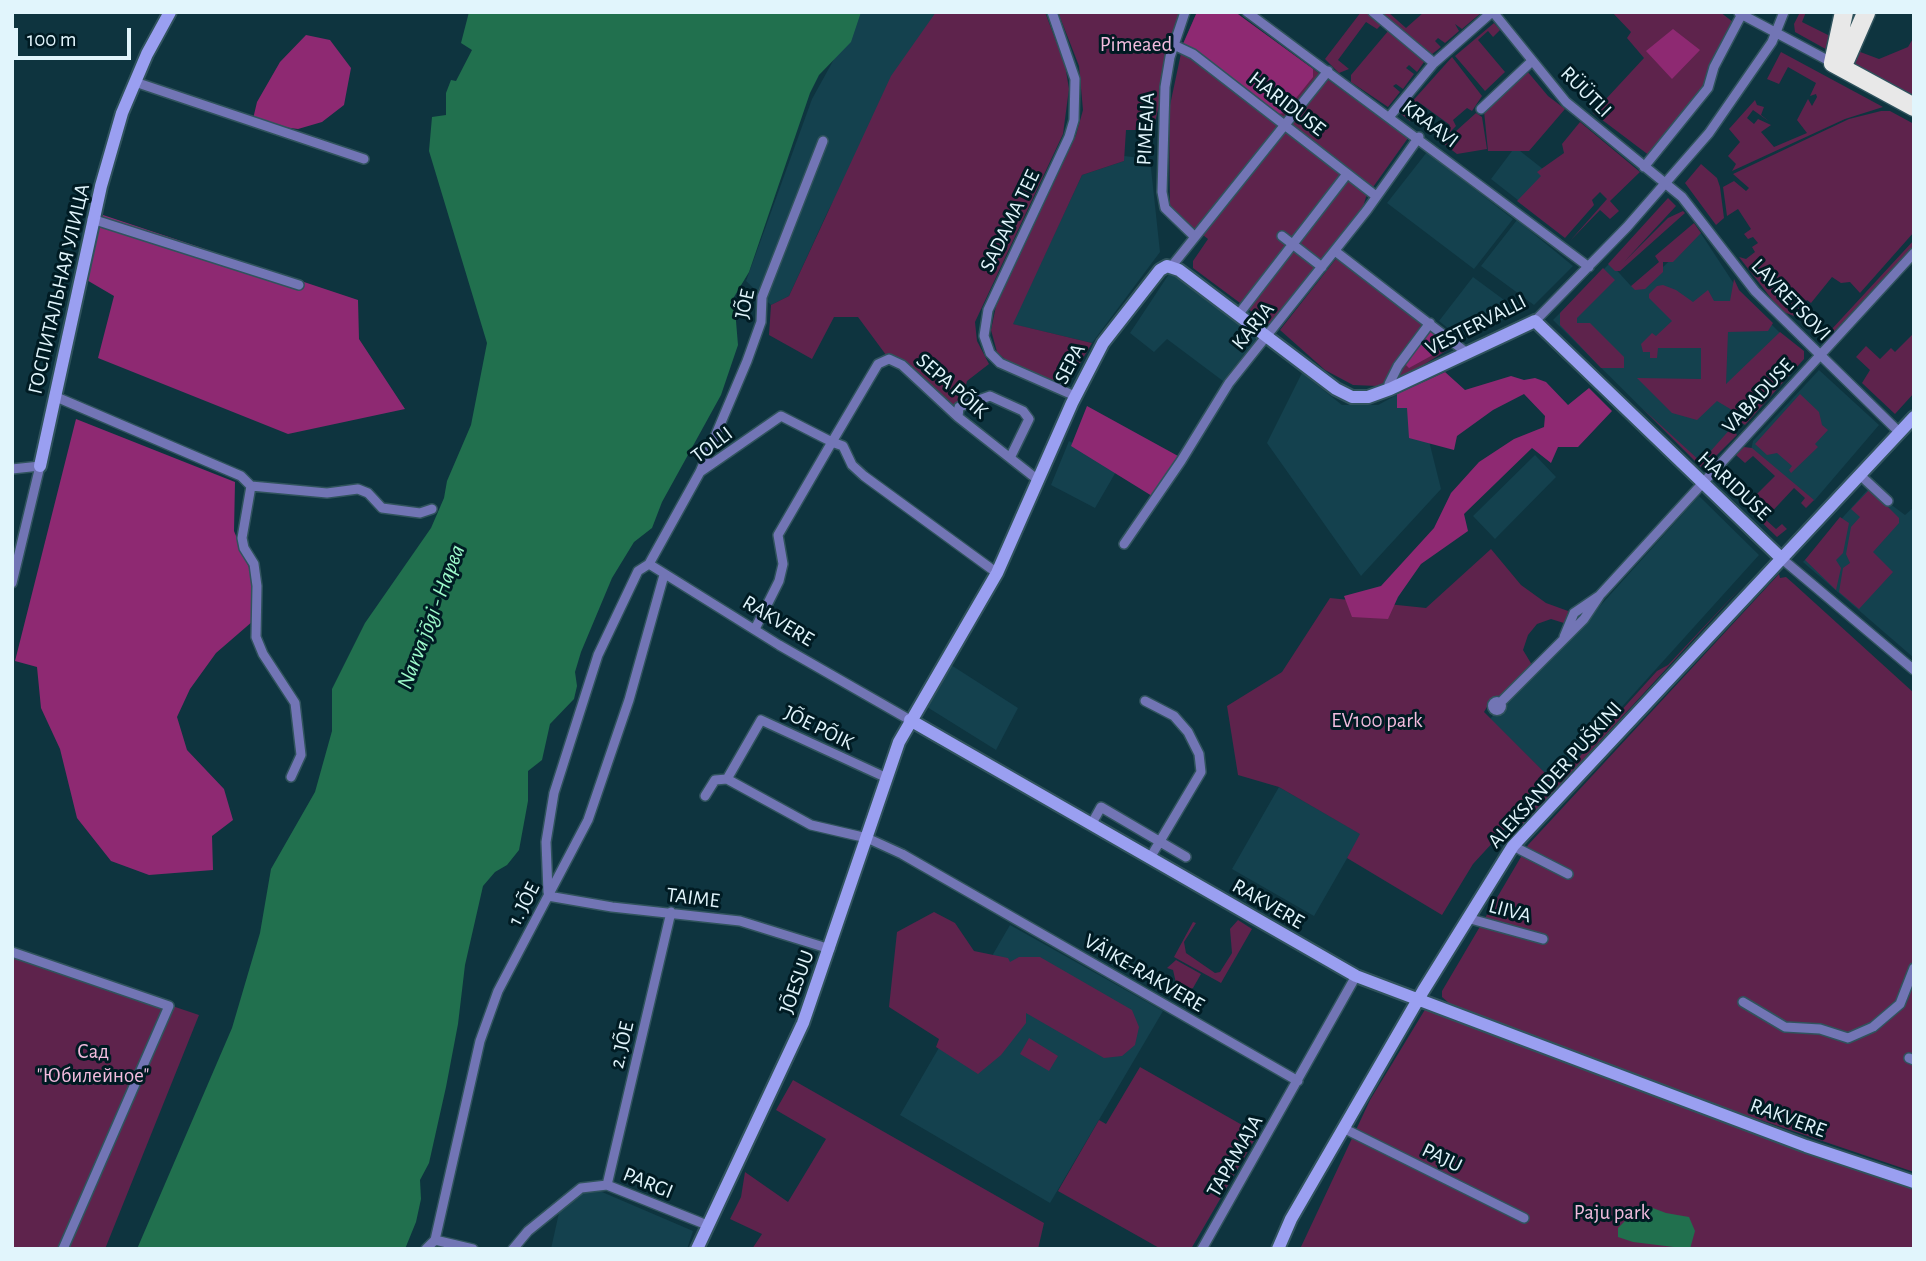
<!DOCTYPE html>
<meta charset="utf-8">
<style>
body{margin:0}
#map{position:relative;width:1926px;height:1261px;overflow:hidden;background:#0e343f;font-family:"Alegreya Sans",sans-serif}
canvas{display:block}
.frame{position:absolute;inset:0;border:14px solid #e1f5fc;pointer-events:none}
.scale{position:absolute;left:14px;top:28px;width:117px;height:32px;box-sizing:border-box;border:4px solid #e1f5fc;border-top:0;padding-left:9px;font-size:21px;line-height:24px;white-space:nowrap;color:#e1f5fc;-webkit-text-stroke:5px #001b23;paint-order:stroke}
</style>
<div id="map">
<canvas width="1926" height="1261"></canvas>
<div class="frame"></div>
<div class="scale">100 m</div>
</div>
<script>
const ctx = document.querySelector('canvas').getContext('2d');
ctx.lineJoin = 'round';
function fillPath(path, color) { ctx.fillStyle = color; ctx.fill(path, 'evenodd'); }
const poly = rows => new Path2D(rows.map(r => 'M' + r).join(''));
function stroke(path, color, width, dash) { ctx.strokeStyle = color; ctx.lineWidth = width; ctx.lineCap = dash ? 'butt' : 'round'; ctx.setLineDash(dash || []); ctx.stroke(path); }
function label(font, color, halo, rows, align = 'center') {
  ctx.font = font + ' "Alegreya Sans",sans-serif'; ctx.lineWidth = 6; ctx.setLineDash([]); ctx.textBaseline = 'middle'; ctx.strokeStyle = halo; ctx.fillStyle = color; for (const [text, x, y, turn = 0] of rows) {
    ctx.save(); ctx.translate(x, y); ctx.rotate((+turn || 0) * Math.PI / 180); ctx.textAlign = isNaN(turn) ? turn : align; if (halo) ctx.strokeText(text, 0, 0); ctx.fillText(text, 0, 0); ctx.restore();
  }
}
fillPath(poly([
 [860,12,937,12,828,211,789,296,771,305,746,281,812,99],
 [1515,147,1548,173,1523,204,1491,179],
 [1427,152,1513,219,1474,269,1387,203],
 [1124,156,1150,159,1160,252,1092,343,1012,324,1082,175,1124,161],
 [1517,220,1573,266,1534,305,1481,266],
 [1700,232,1740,293,1800,353,1703,469,1553,320,1610,263,1631,286,1645,284],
 [1171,271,1257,338,1223,381,1167,339,1154,352,1130,333],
 [1473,277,1519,311,1464,341,1439,321],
 [1819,370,1879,425,1814,501,1751,450,1753,441],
 [1302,373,1342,405,1378,405,1415,385,1441,489,1361,576,1267,443],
 [1069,441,1117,470,1095,508,1051,485],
 [1535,455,1556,477,1495,539,1473,516],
 [1869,488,1905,515,1914,507,1914,658,1803,562],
 [1699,496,1759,555,1554,782,1490,719,1543,662,1547,664,1582,626],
 [951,665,1018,708,996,750,927,707],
 [1279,787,1361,834,1314,916,1232,869],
 [1010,925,1163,1011,1050,1203,900,1115],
 [595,1189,693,1231,687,1249,551,1249,560,1208,579,1193]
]), '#14414e');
fillPath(poly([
 [936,12,1045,12,1065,65,1069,89,1063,134,975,322,977,341,989,364,967,381,958,417,889,359,858,317,834,317,812,359,769,335,771,305,789,296,891,76],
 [1058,12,1182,12,1153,130,1126,130,1124,161,1082,175,1013,324,1092,343,1069,382,1058,384,1007,361,997,352,991,330,996,306,1076,135,1083,110,1079,66],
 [1197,12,1235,12,1408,138,1366,197,1363,207,1271,326,1193,268,1193,261,1208,239,1170,209,1169,110,1183,44],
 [1361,12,1370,12,1381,25,1377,29,1366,22,1338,60,1349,69,1339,73,1325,59],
 [1376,12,1388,12,1406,28,1424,12,1482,12,1462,29,1455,24,1459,31,1445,43,1438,38,1435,41,1441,47,1431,55],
 [1612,12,1720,12,1733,22,1707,87,1650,156,1593,113,1644,58,1627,38,1631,32],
 [1800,12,1806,12,1802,22,1832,37,1831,52,1795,32,1794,24],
 [1494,23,1500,30,1493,37,1488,31,1478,40,1505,72,1485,91,1455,56],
 [1389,30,1423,56,1424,62,1417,72,1409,65,1406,68,1414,74,1403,89,1396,84,1393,86,1400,92,1388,107,1351,82,1351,75],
 [1914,37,1914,98,1851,64,1855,50,1879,59,1908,47],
 [1781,52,1883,107,1845,119,1732,171,1736,164,1728,156,1740,142,1729,129,1755,100,1757,105,1764,107,1761,115,1770,122,1753,110,1747,118,1754,124,1758,119,1771,125,1761,132,1774,147,1807,133,1797,120,1808,99,1812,106,1817,97,1816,94,1810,96,1816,83,1788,67,1779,84,1767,79],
 [1452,57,1482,96,1472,111,1467,108,1453,120,1456,126,1442,140,1434,134,1442,137,1450,125,1417,101,1408,113,1413,117,1410,121,1401,114],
 [1527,71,1548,96,1565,109,1529,151,1488,151,1484,111],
 [1881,111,1890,111,1914,124,1914,232,1860,293,1850,282,1841,283,1832,277,1811,303,1807,300,1794,316,1781,311,1739,257,1746,259,1755,252,1752,247,1758,243,1753,237,1748,239,1744,234,1751,229,1738,209,1727,216,1723,187,1734,181,1746,191,1749,188,1733,174,1849,119],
 [1476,113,1482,117,1487,149,1457,154,1444,144,1445,141],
 [1580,122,1640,172,1610,201,1619,211,1610,219,1600,210,1570,241,1607,199,1600,192,1592,200,1594,205,1565,238,1517,201,1541,176,1537,172,1564,153,1562,144],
 [1701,164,1717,178,1720,187,1724,218,1716,225,1685,183],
 [1668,198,1676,206,1624,262,1668,218,1683,211,1685,213,1620,271,1615,271,1608,264],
 [1694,223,1701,233,1673,262,1663,262,1663,272,1645,289,1635,290,1631,286,1659,262,1655,256],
 [1914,240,1914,246,1826,340,1819,343],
 [1339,255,1454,346,1420,367,1377,386,1353,385,1325,370,1280,330],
 [1603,268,1615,280,1577,318,1577,323,1590,323,1624,357,1624,368,1601,368,1560,325,1560,313],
 [1734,279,1739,290,1773,323,1768,331,1728,332,1726,384,1780,332,1804,351,1804,359,1745,425,1738,421,1742,416,1717,401,1697,420,1672,413,1637,378,1701,379,1701,348,1658,348,1657,358,1650,358,1650,352,1643,352,1641,344,1652,333,1656,336,1672,321,1649,298,1649,294,1657,286,1663,285,1676,290,1693,302,1708,290,1714,301,1730,301],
 [1914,333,1914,393,1895,414,1862,383,1870,370,1856,357,1866,346,1880,359,1891,348,1895,352],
 [1800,394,1819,412,1822,425,1828,430,1815,444,1818,447,1791,473,1789,470,1792,466,1777,453,1767,455,1755,444],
 [1642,408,1701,462,1732,427,1737,435,1703,469],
 [1744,447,1752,448,1814,500,1806,508,1801,503,1805,498,1794,488,1765,519,1776,529,1782,524,1787,529,1777,537,1748,509,1754,502,1752,499,1775,476,1753,456,1745,463,1736,455],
 [1870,489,1899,518,1899,523,1873,552,1893,572,1859,609,1839,592,1843,568,1850,563,1846,554,1851,527,1860,517,1851,509],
 [1840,517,1849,523,1843,553,1836,560,1841,568,1836,590,1805,560],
 [1491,549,1521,585,1546,603,1568,611,1567,624,1551,619,1537,624,1528,635,1523,650,1532,665,1502,697,1491,700,1484,712,1551,779,1473,864,1442,915,1347,858,1360,834,1279,787,1238,775,1227,706,1282,672,1330,598,1426,608],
 [1779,574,1780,578,1786,577,1794,584,1914,693,1914,1172,1716,1105,1450,1004,1442,997,1442,991,1528,845],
 [1745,583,1509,840,1506,838,1657,671,1668,665],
 [934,912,955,923,974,951,1008,958,1010,962,1019,957,1040,957,1132,1010,1139,1027,1135,1045,1122,1056,1104,1058,1026,1013,1026,1023,1001,1055,978,1074,936,1047,939,1039,889,1007,897,932],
 [1238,920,1252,929,1221,983,1174,957,1193,922,1196,923,1184,942,1186,953,1215,973,1220,972,1232,953,1230,929],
 [12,952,199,1015,105,1249,12,1249],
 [1176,960,1201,974,1193,988,1188,990,1176,983,1173,970,1167,968],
 [1429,1003,1914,1185,1914,1249,1300,1249,1370,1100],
 [1029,1038,1058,1056,1049,1071,1020,1054],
 [1140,1067,1258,1134,1191,1249,1161,1249,1058,1191,1099,1120,1106,1124],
 [793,1080,1044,1223,1038,1249,752,1249,762,1234,730,1219,741,1197,745,1172,788,1202,826,1139,776,1110]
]), '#5e234c');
fillPath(poly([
 [1197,12,1235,12,1313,69,1313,77,1284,113,1278,114,1183,44],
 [1673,29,1700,50,1672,79,1646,51],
 [306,35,330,40,351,68,344,105,322,122,298,129,267,125,253,119,257,102,280,62],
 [103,215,358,300,359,339,405,409,288,434,98,358,114,296,85,279],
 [1432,330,1451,345,1409,368,1405,364],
 [1445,372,1465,390,1511,376,1524,380,1535,378,1546,382,1568,405,1589,388,1612,411,1578,447,1558,447,1551,463,1532,448,1464,514,1468,531,1421,564,1398,597,1388,619,1352,617,1344,596,1381,586,1434,528,1451,493,1479,462,1514,439,1544,427,1545,416,1524,394,1493,410,1457,436,1454,450,1409,438,1407,408,1397,408,1397,394],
 [1087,406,1178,456,1152,496,1071,446],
 [76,419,235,482,234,531,253,577,253,621,216,653,190,689,177,717,187,750,224,789,233,820,212,836,213,870,149,875,111,861,77,818,60,749,41,708,37,667,15,661]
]), '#8e2972');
fillPath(poly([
 [469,12,861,12,851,42,819,75,810,93,749,272,734,297,738,345,721,395,662,502,652,528,634,542,612,578,581,652,575,672,577,686,574,699,550,724,542,760,528,771,528,801,519,850,507,865,495,872,483,886,465,965,458,1024,446,1087,429,1163,420,1180,421,1199,416,1222,405,1249,137,1249,232,1028,260,933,271,869,315,792,332,731,332,689,365,623,431,528,444,498,447,481,471,425,487,343,429,151,432,117,446,115,446,93,451,80,456,81,472,50,461,43],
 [1642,1204,1666,1213,1689,1217,1695,1231,1690,1249,1633,1242,1618,1237,1618,1228]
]), '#21704e');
const street = poly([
 [1052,12,1075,79,1074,120,1069,137,988,310,984,336,990,353,1000,363,1075,396],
 [1185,12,1170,57,1165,87,1162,192,1165,208,1195,237],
 [1247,12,1589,267],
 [1373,12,1434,63],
 [1493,12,1566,102,1682,197,1755,291,1899,432],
 [1739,13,1833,63],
 [1174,45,1193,54,1376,196],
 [135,82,364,159],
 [1481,109,1532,61],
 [1390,116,1434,63,1492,12],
 [1644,167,1708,88,1714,67,1743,12],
 [92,219,299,285],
 [1282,236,1322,267],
 [1335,251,1467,353],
 [1171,267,1328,71],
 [1238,315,1347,174],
 [1535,321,1627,227,1709,133,1772,42,1784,12],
 [1390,389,1389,384,1398,366,1430,323],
 [54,396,241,476,251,486,327,493,358,489,368,493,382,508,420,513,432,509],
 [958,417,959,407,990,396,1023,411,1029,419,1010,458],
 [12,469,40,466,12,583],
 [700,472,781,416,832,442,778,535,783,564,779,581,755,629],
 [1860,475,1888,501],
 [251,486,242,538,244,548,254,564,257,586,256,637,263,654,295,703,301,755,291,777],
 [1124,544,1181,461,1229,383,1367,210,1419,137],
 [1781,558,1914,670],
 [649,564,700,472,747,361,761,322,762,297,823,141],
 [649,564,779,645,910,720],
 [997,573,864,476,852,465,843,446,832,442,878,364,889,359,902,365,958,417,1038,480],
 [1564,637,1574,613,1599,596],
 [1145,701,1174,716,1188,732,1199,754,1201,772,1150,858],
 '1492.5 706a4.5 4.5 0 1 1 9 0a4.5 4.5 0 1 1-9 0Z',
 [1500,703,1584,619,1600,595,1914,253],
 [887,778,761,720,727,779,811,825,867,838,902,854,1298,1081],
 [705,796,715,780,727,779],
 [1091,825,1101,807,1186,857],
 [1513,846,1568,874],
 [548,892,546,842,554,793,598,655,638,571,649,564],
 [548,896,612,907,740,921,830,949],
 [1467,918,1543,939],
 [12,952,169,1006,63,1249],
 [1743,1002,1785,1027,1820,1029,1848,1038,1873,1027,1900,1004,1914,968],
 [1909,1058,1914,1060],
 [1345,1129,1524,1218],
 [607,1185,671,912],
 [435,1240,473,1249],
 [426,1249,435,1240,480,1041,498,991,588,820,629,700,664,575],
 [513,1249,528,1231,581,1188,607,1185,707,1225],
 [1202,1249,1356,976]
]);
const secondary = poly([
 [40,466,101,186,122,113,147,54,170,12],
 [910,720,1356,976,1806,1146,1914,1182],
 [697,1249,803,1023,899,742,997,573,1072,403,1103,343,1160,270,1167,266,1179,270,1336,389,1352,397,1368,397,1390,389,1535,321,1781,558],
 [1278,1249,1291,1219,1423,991,1513,846,1914,417]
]);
const highway = poly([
 [1844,12,1833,63,1914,107],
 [1842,68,1866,13]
]);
stroke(street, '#30535d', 12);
stroke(secondary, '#30535d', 16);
stroke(highway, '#30535d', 21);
stroke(street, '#7275b5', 9);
stroke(secondary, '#9a9ff1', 12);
stroke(highway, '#e8e8e8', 18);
label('21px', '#f2bcde', '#001b23', [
 ["Pimeaed",1136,45],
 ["EV100 park",1377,721],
 ["Сад",93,1052],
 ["\"Юбилейное\"",93,1076],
 ["Paju park",1612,1213]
]);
label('21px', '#e1f5fc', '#001b23', [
 ["RÜÜTLI",1586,92,45],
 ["HARIDUSE",1287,104,38],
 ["KRAAVI",1430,124,37],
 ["PIMEAIA",1146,129,-87],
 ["SADAMA TEE",1010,221,-64],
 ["ГОСПИТАЛЬНАЯ УЛИЦА",59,289,-77],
 ["LAVRETSOVI",1791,300,46],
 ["JÕE",745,304,-78],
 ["VESTERVALLI",1476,325,-27],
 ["KARJA",1253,326,-51],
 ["SEPA",1070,364,-62],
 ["SEPA PÕIK",952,386,41],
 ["VABADUSE",1758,396,-47],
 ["TOLLI",712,445,-37],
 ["HARIDUSE",1734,486,43],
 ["RAKVERE",778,621,31],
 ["JÕE PÕIK",819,728,26],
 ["ALEKSANDER PUŠKINI",1555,775,-48],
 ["TAIME",693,898,7],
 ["1. JÕE",524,904,-63],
 ["RAKVERE",1268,904,30],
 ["LIIVA",1510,911,15],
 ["VÄIKE-RAKVERE",1144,973,30],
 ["JÕESUU",797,982,-70],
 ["2. JÕE",622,1045,-77],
 ["RAKVERE",1788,1118,20],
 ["TAPAMAJA",1235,1156,-60],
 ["PAJU",1442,1158,26],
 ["PARGI",648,1183,22]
]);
label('italic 23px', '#9dfbcb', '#001b23', [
 ["Narva jõgi - Нарва",431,617,-69]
]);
</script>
